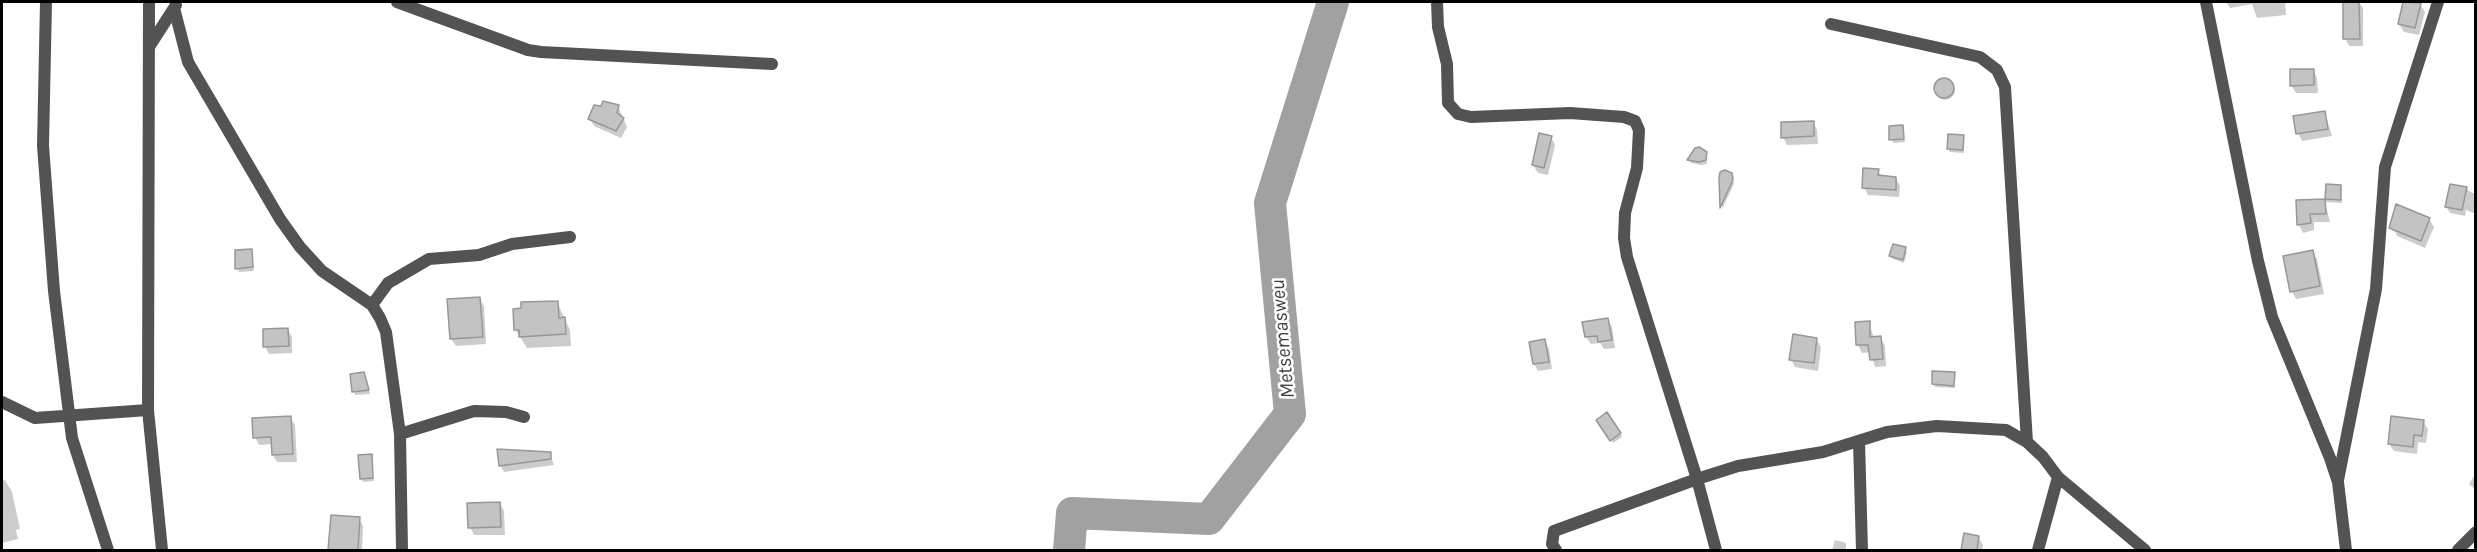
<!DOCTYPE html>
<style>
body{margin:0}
#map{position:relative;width:2477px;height:552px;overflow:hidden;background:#fff;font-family:Karla,sans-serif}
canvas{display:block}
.frame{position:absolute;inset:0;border:3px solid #000;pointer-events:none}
</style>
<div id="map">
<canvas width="2477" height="552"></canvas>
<div class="frame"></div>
</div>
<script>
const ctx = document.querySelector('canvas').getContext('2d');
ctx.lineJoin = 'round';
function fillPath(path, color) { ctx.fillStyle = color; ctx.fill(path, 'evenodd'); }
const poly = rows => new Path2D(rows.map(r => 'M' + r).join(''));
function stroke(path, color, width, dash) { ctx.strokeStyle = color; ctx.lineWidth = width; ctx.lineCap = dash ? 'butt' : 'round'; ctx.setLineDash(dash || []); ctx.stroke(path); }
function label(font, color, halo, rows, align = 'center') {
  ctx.font = font + ' Karla,sans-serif'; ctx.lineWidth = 5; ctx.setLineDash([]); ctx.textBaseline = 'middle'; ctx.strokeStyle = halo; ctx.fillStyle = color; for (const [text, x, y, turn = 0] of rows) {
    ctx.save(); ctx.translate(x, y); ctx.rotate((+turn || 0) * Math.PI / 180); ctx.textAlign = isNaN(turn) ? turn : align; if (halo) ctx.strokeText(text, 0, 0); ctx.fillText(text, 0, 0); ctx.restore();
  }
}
fillPath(poly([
 [2226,2,2285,2,2286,15,2257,18,2252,4,2230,8],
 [2344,2,2359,2,2363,8,2363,46,2349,46,2345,38],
 [2404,2,2420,4,2425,12,2419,35,2404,32,2399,24],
 [2313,71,2317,78,2318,93,2296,93,2291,85],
 '1935 90a10 10 0 1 1 20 0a10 10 0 1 1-20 0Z',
 [618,106,627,127,621,138,594,126,590,119],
 [2325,113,2332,136,2302,141,2298,133],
 [1813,122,1817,130,1818,144,1787,145,1783,137],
 [1890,127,1902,127,1905,142,1893,143],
 [1551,137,1555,145,1548,175,1538,173,1533,165],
 [1963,137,1964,153,1950,152,1948,149],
 [1706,153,1707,164,1701,165,1691,163,1689,160],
 [1878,171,1882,177,1896,178,1900,186,1899,197,1868,195,1864,188],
 [1721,174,1731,176,1734,184,1722,209],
 [2327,186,2340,187,2342,203,2326,202],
 [2466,189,2476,195,2476,214,2466,210,2465,216,2450,213,2446,206],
 [2297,201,2325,202,2330,222,2314,222,2314,230,2303,233,2299,225],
 [2397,206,2429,219,2434,227,2425,248,2397,236,2391,222],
 [1905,249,1907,252,1904,263,1893,259,1891,256],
 [251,251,254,271,239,272,237,268],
 [2313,252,2317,259,2324,294,2296,299,2292,292],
 [479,298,484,306,486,344,456,346,451,339],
 [557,302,570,330,571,346,527,348,515,329,522,309],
 [1608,320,1612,327,1615,348,1604,349,1600,343,1591,344,1586,337],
 [1869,323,1874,338,1881,338,1885,346,1886,366,1875,367,1871,352,1862,353,1858,345],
 [287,329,292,337,292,353,269,354,265,346],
 [1817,340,1821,347,1818,371,1795,367,1791,359],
 [1545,341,1549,349,1552,369,1538,371,1534,364],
 [1954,374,1955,388,1935,387,1933,384],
 [352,376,365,378,370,394,355,395],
 [290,417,295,425,297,462,277,462,273,455,272,444,259,445,255,437],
 [1598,421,1620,433,1622,437,1613,443],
 [2423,421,2428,429,2426,443,2418,442,2417,454,2394,451,2389,444],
 [550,454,554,465,504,472,500,465],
 [371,455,374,481,363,482,361,478],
 [2476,473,2476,490,2469,484],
 [5,480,12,492,20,529,16,530,18,539,2,543,2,481],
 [500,503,504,511,505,535,474,535,470,527],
 [333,516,359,519,363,526,362,550,329,550],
 [1965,535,1978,537,1983,545,1982,550,1962,550],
 [1835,540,1846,543,1846,550,1832,550]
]), '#0003');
stroke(poly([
 [1069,550,1072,513,1209,519,1290,414,1270,203,1333,2]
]), '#a1a1a1', 32);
const building = poly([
 [2343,2,2359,2,2360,39,2343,39,2343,2],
 [2403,2,2421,3,2415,28,2398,24,2403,2],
 [2290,69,2314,69,2314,85,2290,86,2290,69],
 '1934 88a10 10 0 1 1 20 0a10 10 0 1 1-20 0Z',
 [603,101,619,105,617,113,624,118,616,131,588,119,594,105,601,106,603,101],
 [2325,111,2328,129,2296,134,2293,116,2325,111],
 [1814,121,1814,136,1781,138,1781,122,1814,121],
 [1903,125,1904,139,1889,140,1889,126,1903,125],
 [1539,133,1552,136,1544,168,1532,165,1539,133],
 [1948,134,1964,135,1963,150,1947,149,1948,134],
 [1699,147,1707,152,1706,160,1699,162,1687,160,1695,148,1699,147],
 [1863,168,1879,169,1878,175,1896,177,1896,190,1862,188,1863,168],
 [1725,170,1732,173,1733,180,1720,208,1719,178,1720,172,1725,170],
 [2326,184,2341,185,2341,200,2325,199,2326,184],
 [2450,184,2467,187,2462,210,2445,207,2450,184],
 [2325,199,2326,214,2310,214,2311,223,2297,225,2296,200,2325,199],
 [2396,204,2430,218,2421,241,2389,228,2396,204],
 [1893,244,1906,247,1903,260,1889,256,1893,244],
 [252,249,253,267,235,269,235,250,252,249],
 [2313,250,2320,286,2290,292,2283,256,2313,250],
 [480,297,483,337,450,339,447,299,480,297],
 [558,301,559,318,565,317,566,334,519,337,519,330,514,330,513,309,521,308,521,302,558,301],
 [1608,318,1612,340,1598,342,1597,336,1585,337,1582,322,1608,318],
 [1870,321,1870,337,1881,336,1883,359,1870,360,1868,345,1856,345,1855,322,1870,321],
 [288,328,289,346,263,347,263,329,288,328],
 [1793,334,1817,338,1814,363,1789,360,1793,334],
 [1545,339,1549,362,1533,364,1529,342,1545,339],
 [1932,371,1955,372,1954,386,1932,384,1932,371],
 [364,372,369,390,352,392,350,374,364,372],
 [1607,412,1621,433,1610,441,1596,420,1607,412],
 [291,416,293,454,272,455,271,437,253,438,252,418,291,416],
 [2391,416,2424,420,2422,436,2414,435,2413,447,2388,444,2391,416],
 [497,449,551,452,551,459,499,466,497,449],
 [372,454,373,478,360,479,358,455,372,454],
 [500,502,501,527,468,528,467,503,500,502],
 [331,515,360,517,358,550,328,550,331,515],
 [1964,533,1979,536,1977,550,1961,550,1964,533]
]);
fillPath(building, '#c3c3c3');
stroke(building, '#979797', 1.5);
stroke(poly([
 [46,2,43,146,54,291,72,438,108,550],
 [397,2,528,50,541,52,772,64],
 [1437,2,1438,27,1447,64,1448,103,1458,114,1471,117,1570,113,1624,117,1635,121,1639,130,1637,168,1625,213,1624,238,1627,257,1697,479,1716,550],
 [2206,2,2258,261,2272,317,2330,458,2338,482,2346,550],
 [174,8,188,62,280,219,300,247,322,271,372,305,380,318,386,332,400,434,402,550],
 [1831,24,1980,57,1997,70,2005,87,2027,442],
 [149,47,176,5],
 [372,305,388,283,429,259,479,255,512,244,570,237],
 [2,402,35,418,148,410],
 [400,434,474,411,506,412,524,417],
 [1859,441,1862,550],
 [2338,480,2376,289,2385,167,2438,2],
 [1556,550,1552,544,1554,531,1697,479,1738,466,1823,452,1887,432,1937,426,2006,430,2027,442,2043,457,2058,477,2145,550],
 [2038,550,2058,477],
 [2458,550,2476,532]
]), '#535353', 12);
stroke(poly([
 [149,2,148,410,162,550]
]), '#535353', 12);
label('italic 20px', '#424242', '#fff', [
 ["Metsemasweu",1283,339,-95]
]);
</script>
